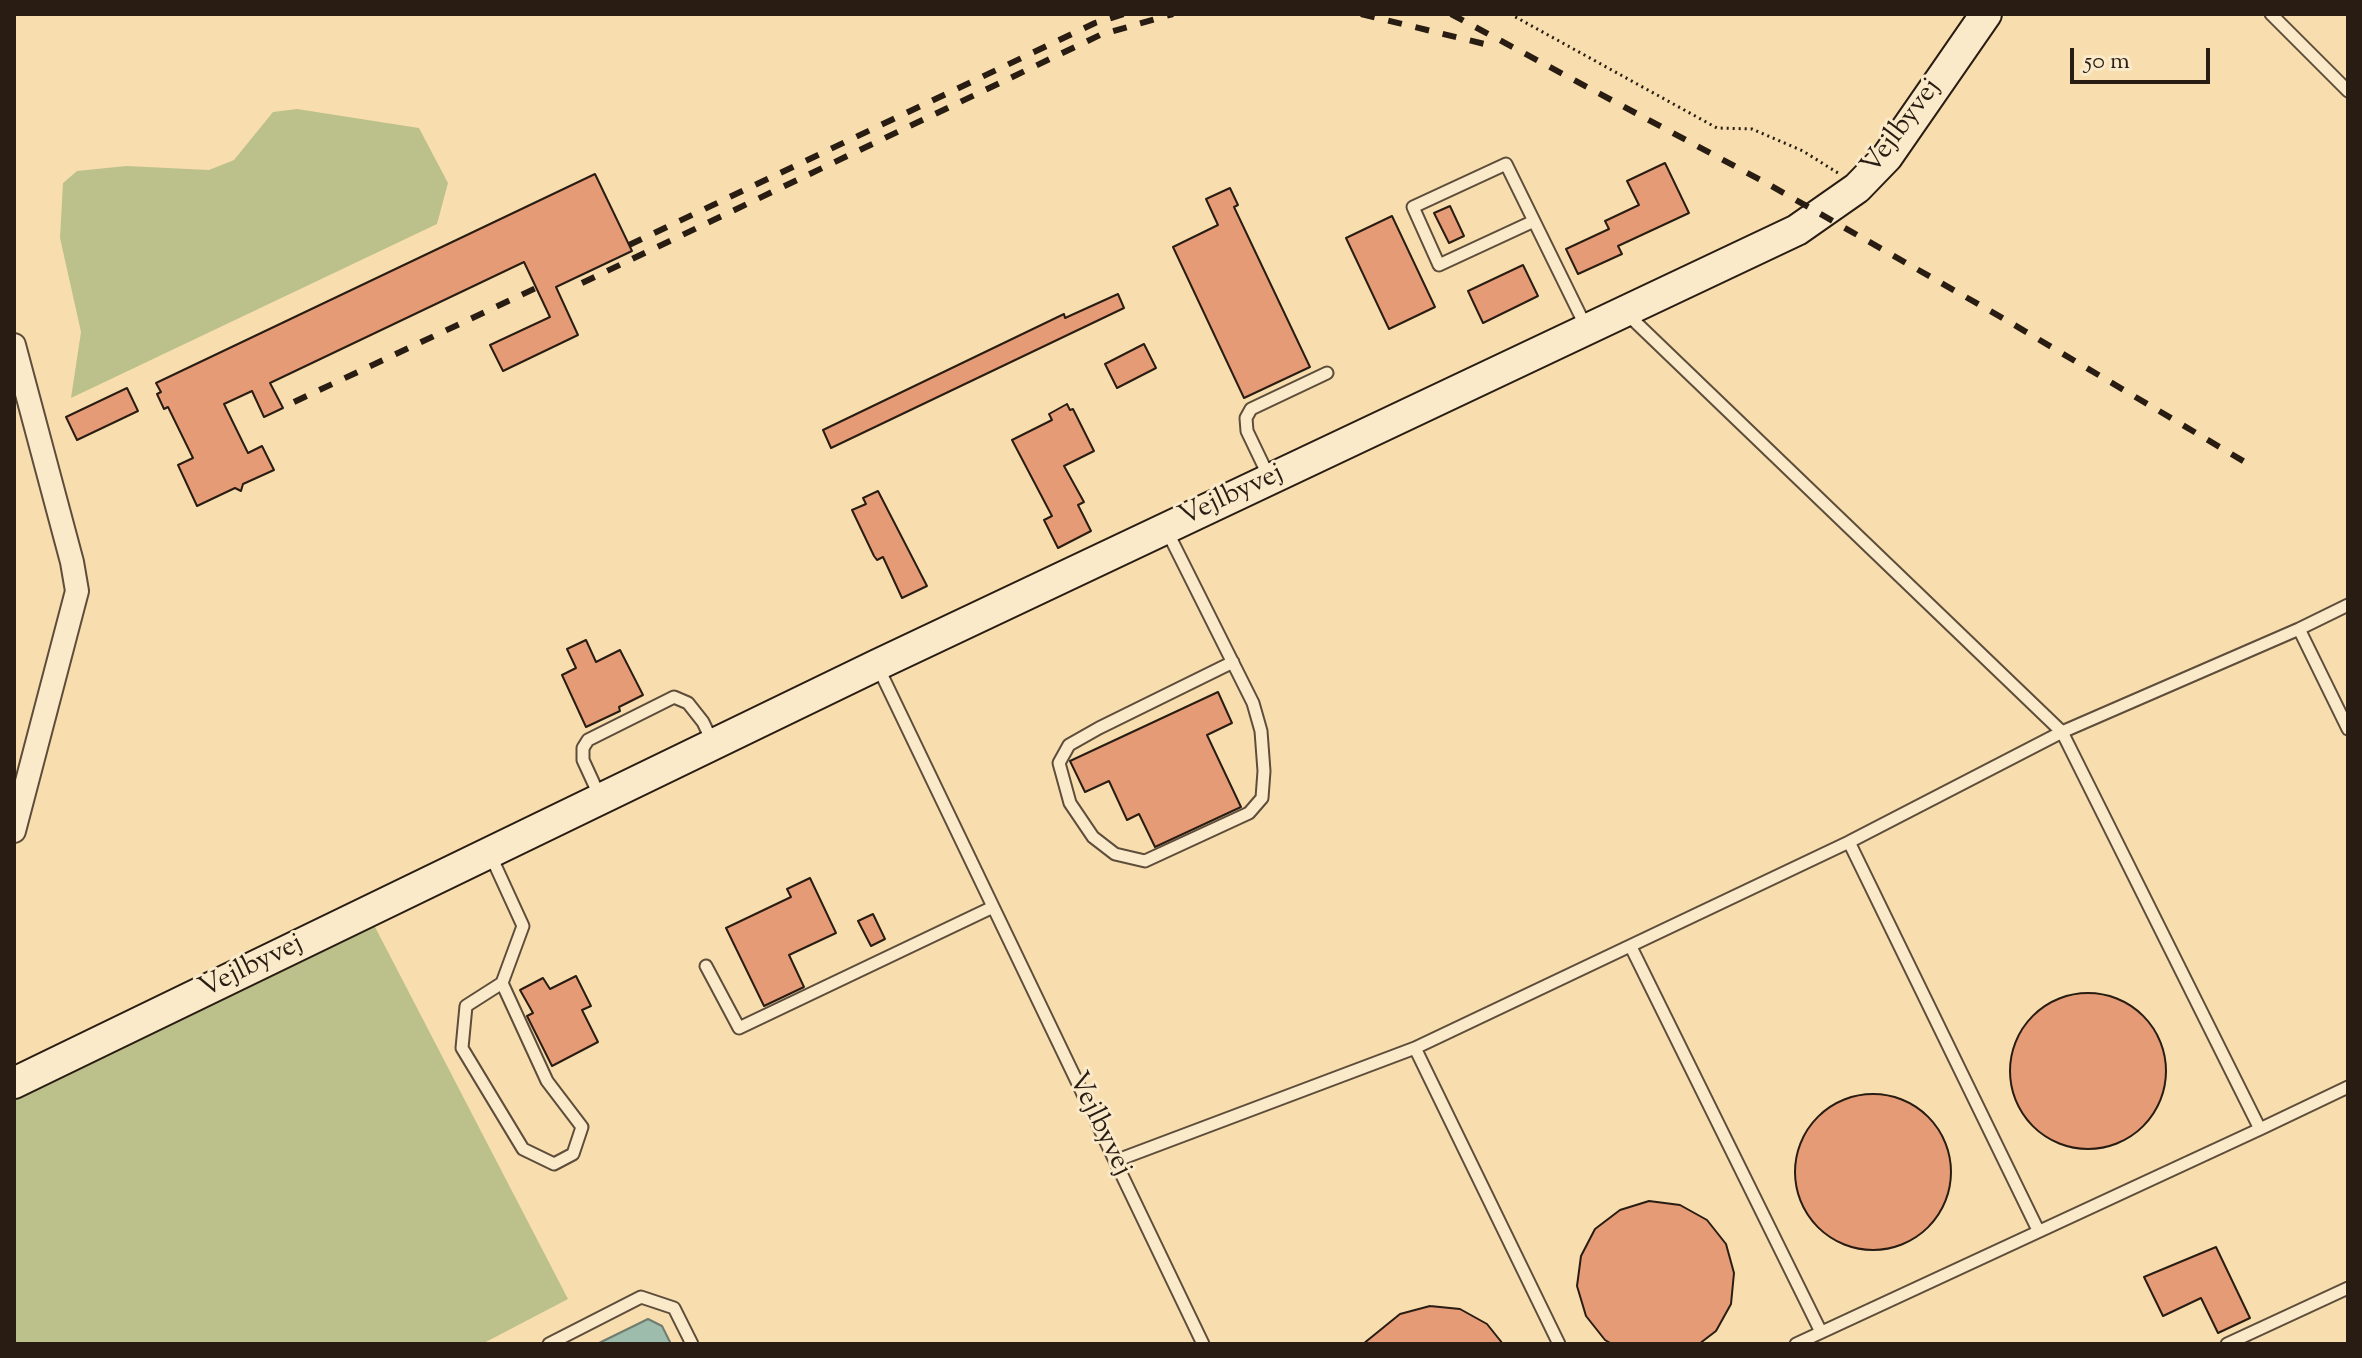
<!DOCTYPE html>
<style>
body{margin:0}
#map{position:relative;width:2362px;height:1358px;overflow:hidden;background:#f8deae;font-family:"Sorts Mill Goudy",serif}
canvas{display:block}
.frame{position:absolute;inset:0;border:16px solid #291d13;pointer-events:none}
.scale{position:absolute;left:2070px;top:48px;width:140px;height:36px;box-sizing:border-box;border:4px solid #291d13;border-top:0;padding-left:10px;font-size:24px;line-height:28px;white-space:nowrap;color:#291d13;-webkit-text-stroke:6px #faeaca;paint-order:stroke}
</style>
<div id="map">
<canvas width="2362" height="1358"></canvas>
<div class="frame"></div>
<div class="scale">50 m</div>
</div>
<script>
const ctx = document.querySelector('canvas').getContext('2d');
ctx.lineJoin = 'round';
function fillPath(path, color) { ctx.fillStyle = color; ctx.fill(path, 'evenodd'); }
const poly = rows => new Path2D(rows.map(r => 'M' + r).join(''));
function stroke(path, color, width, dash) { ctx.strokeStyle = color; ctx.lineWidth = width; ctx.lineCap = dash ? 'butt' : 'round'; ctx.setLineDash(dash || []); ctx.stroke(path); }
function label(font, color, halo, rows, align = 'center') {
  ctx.font = font + ' "Sorts Mill Goudy",serif'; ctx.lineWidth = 6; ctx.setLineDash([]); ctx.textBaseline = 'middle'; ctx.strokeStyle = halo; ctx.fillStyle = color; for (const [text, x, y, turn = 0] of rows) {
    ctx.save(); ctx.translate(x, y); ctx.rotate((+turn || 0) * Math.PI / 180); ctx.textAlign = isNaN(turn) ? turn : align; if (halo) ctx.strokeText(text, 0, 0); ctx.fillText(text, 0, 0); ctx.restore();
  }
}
fillPath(poly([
 [297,109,419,128,448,183,437,224,71,398,81,332,60,238,63,183,77,171,126,166,209,170,234,160,273,112],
 [374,925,568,1299,482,1344,14,1344,14,1100]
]), '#bcc18b');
const water = poly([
 [648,1319,662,1326,671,1344,597,1344,648,1319]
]);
fillPath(water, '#9dbcac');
stroke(water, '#6f7c6f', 2);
const building = poly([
 [1665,163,1689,213,1618,246,1622,254,1578,274,1566,249,1609,229,1605,221,1639,205,1627,181,1665,163],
 [595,174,632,251,556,287,578,335,503,371,490,345,550,317,524,262,270,383,283,408,264,417,252,391,224,404,248,453,262,446,274,470,243,484,241,491,235,488,197,506,178,465,193,458,168,407,164,409,157,394,161,392,156,383,595,174],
 [1230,188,1238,205,1234,207,1310,367,1244,398,1173,247,1218,225,1206,199,1230,188],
 [1450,206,1464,236,1449,243,1434,213,1450,206],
 [1392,216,1435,307,1389,329,1346,238,1392,216],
 [1523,265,1538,296,1483,323,1468,291,1523,265],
 [1118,294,1124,308,831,448,823,430,1064,314,1065,318,1118,294],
 [1144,344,1156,368,1117,388,1105,364,1144,344],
 [127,388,138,411,77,440,66,417,127,388],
 [1067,404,1070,410,1073,409,1094,451,1064,466,1084,502,1078,505,1091,531,1058,548,1044,520,1052,516,1012,440,1052,420,1049,414,1067,404],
 [878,491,927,586,902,598,883,557,877,560,874,556,852,510,866,504,863,498,878,491],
 [586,640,596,662,620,650,643,695,619,707,620,711,586,727,562,675,576,668,567,649,586,640],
 [1218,692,1232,723,1207,735,1241,807,1155,847,1139,814,1127,820,1109,781,1085,792,1070,761,1218,692],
 [810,878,836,933,789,955,804,987,764,1006,726,928,791,897,787,889,810,878],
 [873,914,885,939,871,946,858,921,873,914],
 [576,976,591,1006,582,1010,598,1042,552,1066,527,1016,533,1013,520,990,543,978,550,989,576,976],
 '2010 1071a78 78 0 1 1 156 0a78 78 0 1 1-156 0Z',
 '1795 1172a78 78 0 1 1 156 0a78 78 0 1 1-156 0Z',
 [1649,1201,1680,1205,1707,1220,1726,1244,1734,1273,1731,1304,1716,1331,1699,1344,1612,1344,1605,1340,1586,1316,1577,1286,1581,1256,1595,1229,1620,1210,1649,1201],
 [2216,1247,2250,1318,2218,1333,2201,1298,2163,1316,2144,1277,2216,1247],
 [1430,1306,1460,1309,1487,1324,1503,1344,1363,1344,1400,1314,1430,1306]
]);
fillPath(building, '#e59b75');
stroke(building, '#291d13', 2);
const lane = poly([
 [2271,14,2348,91],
 [1534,221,1439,265,1413,207,1506,164,1534,221,1587,329],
 [1625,312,2062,732,2299,629,2348,605],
 [1270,479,1247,431,1246,418,1251,409,1327,373],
 [1166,529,1253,703,1261,731,1264,771,1262,798,1249,813,1145,861,1115,854,1093,837,1070,803,1059,763,1069,745,1099,728,1233,662],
 [2299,629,2348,729],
 [878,667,1203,1344],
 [600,797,583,760,583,748,588,740,674,697,688,703,703,722,712,741],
 [1849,842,2038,1230],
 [490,854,523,926,502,983,547,1081,582,1127,573,1154,554,1164,523,1149,462,1048,466,1006,502,983],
 [1631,947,1821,1332],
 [706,966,739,1028,993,907],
 [1415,1048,1559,1344],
 [2260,1129,2348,1087],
 [1115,1161,1415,1048,1849,842,2062,732,2260,1129,1796,1344],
 [549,1344,641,1297,674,1308,692,1344],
 [2227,1344,2348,1288]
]);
const street = poly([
 [14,345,72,562,77,591,14,831]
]);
const secondary = poly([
 [14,1083,877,665,1797,230,1857,188,1887,157,1986,14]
]);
stroke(lane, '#5d4d3a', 15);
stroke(street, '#5d4d3a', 26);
stroke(secondary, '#291d13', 34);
stroke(poly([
 [1510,14,1717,128,1752,129,1803,151,1838,173]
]), '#291d13', 3, [2, 4]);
stroke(lane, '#faeaca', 11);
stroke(street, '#faeaca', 22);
stroke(secondary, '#faeaca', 30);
stroke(poly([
 [1361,14,1497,47],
 [1451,14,1768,184,2006,320,2255,468],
 [629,245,1095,23,1124,14],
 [582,283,1100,35,1173,14],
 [294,402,536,288]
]), '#291d13', 6, [14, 14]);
label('28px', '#291d13', '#faeaca', [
 ["Vejlbyvej",1903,128,-53],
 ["Vejlbyvej",1232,497,-25],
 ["Vejlbyvej",252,968,-26],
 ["Vejlbyvej",1098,1125,64]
]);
</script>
